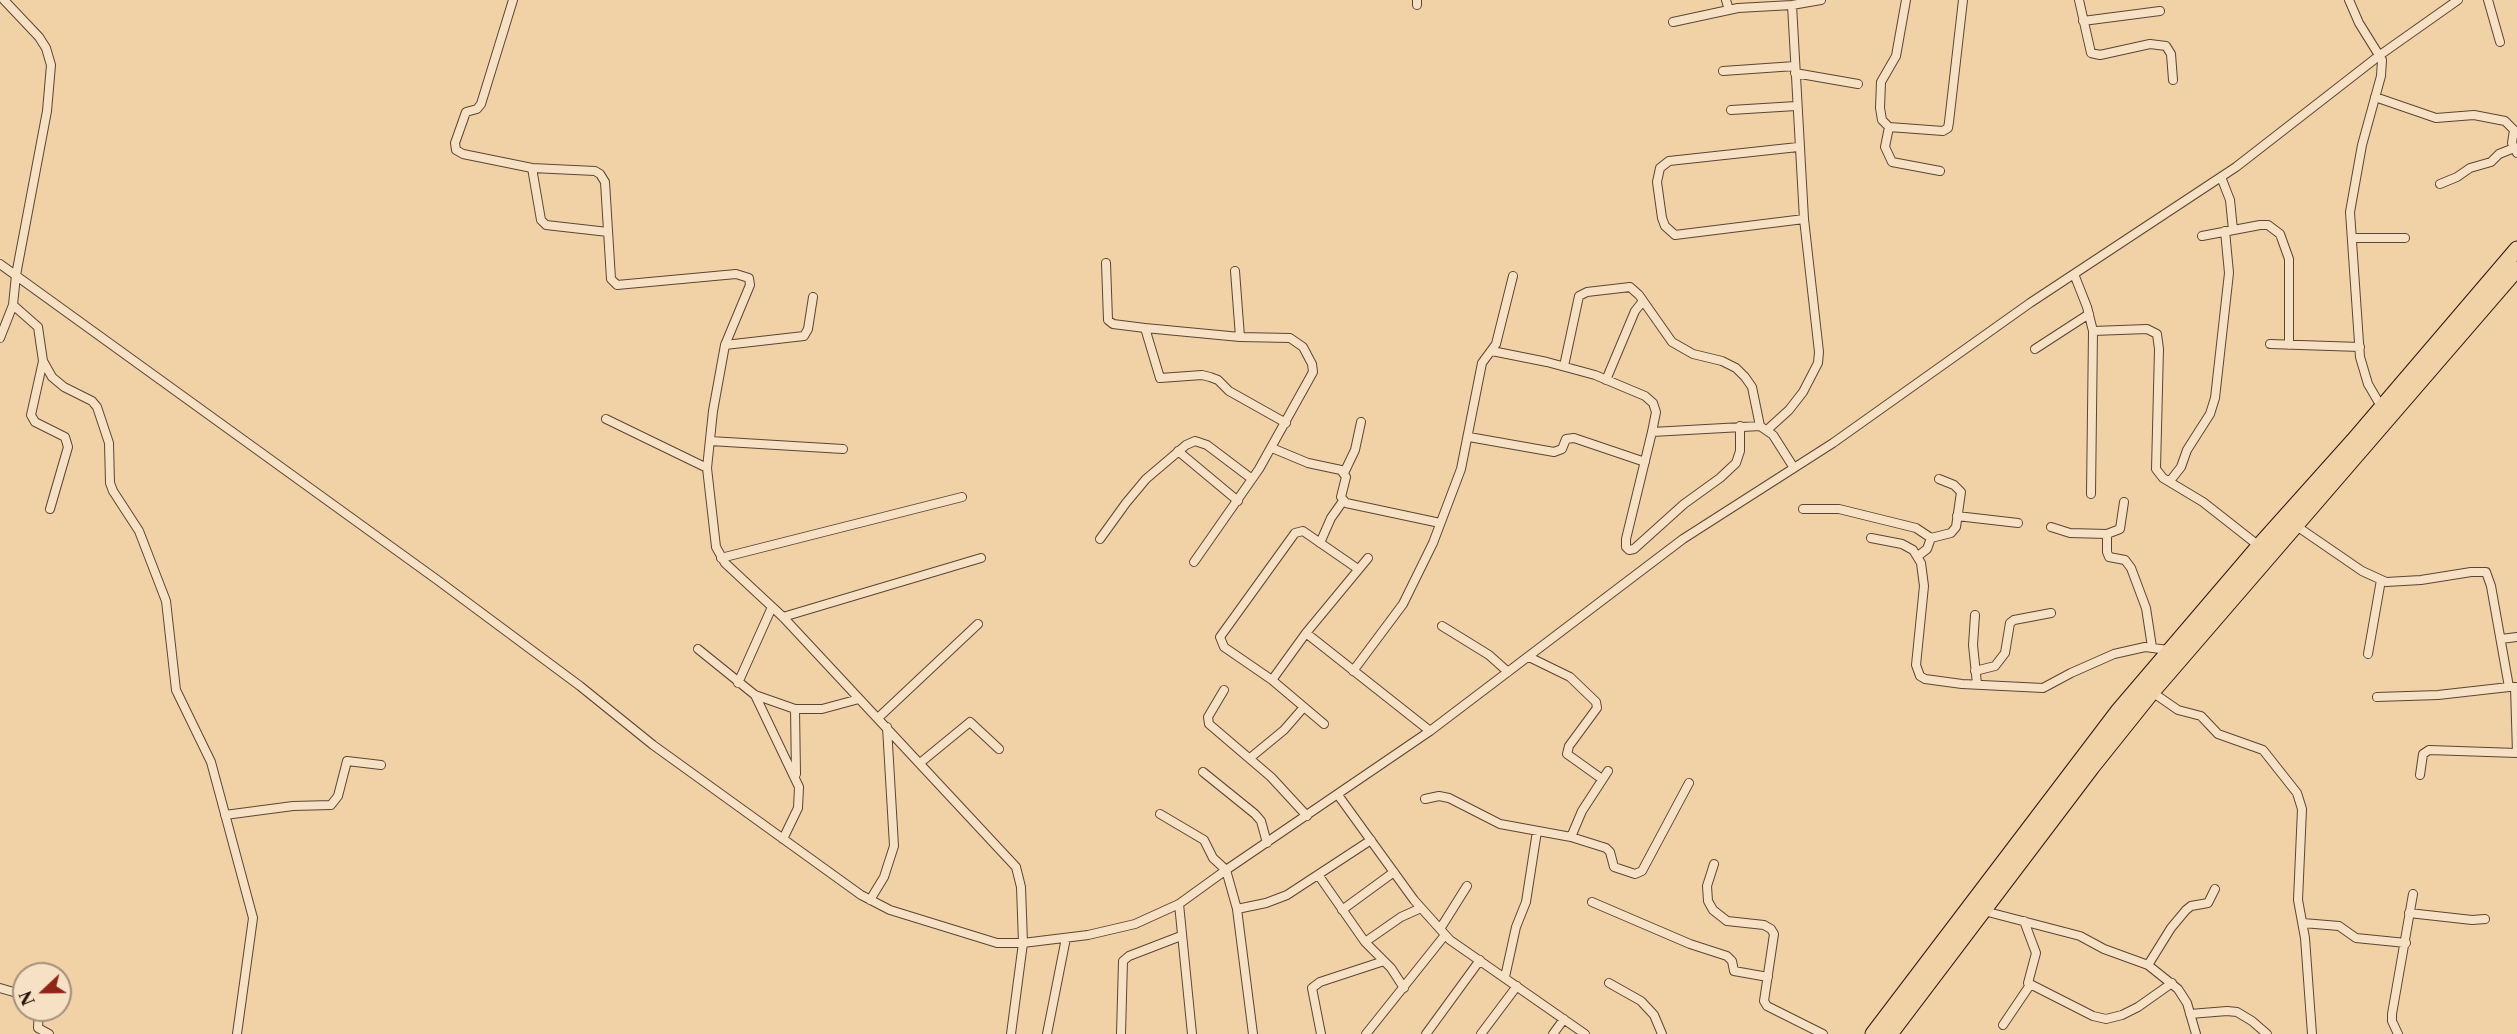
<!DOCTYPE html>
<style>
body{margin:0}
#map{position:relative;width:2517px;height:1034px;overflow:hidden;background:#f1d1a6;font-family:"Libre Caslon Text",serif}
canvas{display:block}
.north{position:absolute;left:12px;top:962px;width:60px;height:60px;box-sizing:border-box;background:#f6e1c5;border:2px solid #a5907b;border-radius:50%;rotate:248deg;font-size:16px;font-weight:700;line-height:24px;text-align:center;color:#2b160d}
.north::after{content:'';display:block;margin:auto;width:21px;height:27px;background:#8f2418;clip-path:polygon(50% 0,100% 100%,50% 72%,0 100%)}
</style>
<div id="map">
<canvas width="2517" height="1034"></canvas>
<div class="north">N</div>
</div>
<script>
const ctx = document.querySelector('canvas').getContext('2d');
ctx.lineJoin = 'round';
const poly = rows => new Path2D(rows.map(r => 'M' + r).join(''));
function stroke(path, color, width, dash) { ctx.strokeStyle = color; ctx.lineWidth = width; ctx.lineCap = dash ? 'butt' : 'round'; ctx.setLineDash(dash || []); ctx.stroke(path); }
const street = poly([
 [4,0,39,37,46,48,51,65,47,111,16,275,13,305,38,327,43,361,52,377,64,387,92,401,97,407,109,443,110,483,113,491,139,531,166,601,176,690,211,762,253,918,237,1034],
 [513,0,481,104,477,109,466,112,455,143,456,150,463,154,532,168,595,171,600,174,605,182,611,279,617,285,736,274,749,278,750,285,725,345,713,411,707,468,716,547,725,563,783,617,1016,867,1021,887,1023,943,1011,1034],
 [1726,0,1729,10],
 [1906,0,1896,56,1881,82,1880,108,1882,120,1889,127,1943,131,1948,128,1949,122,1963,0],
 [2079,0,2091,53,2100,55,2150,44,2166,46,2171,54,2173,80],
 [2349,0,2359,23,2382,60,2381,76,2362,145,2350,212,2360,357,2368,384,2382,408],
 [2488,0,2500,42],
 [1417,5,1417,0],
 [2083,21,2160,11],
 [1673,22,1738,8,1792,5,1821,0],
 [1723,71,1795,66],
 [1795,73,1858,84],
 [2375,97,2436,118,2474,115,2505,121,2514,130,2512,143,2517,153],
 [1731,110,1796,106],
 [1889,127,1885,147,1892,162,1940,171],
 [1798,147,1669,161,1660,168,1657,182,1662,218,1665,226,1675,235,1804,219],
 [532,168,541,220,546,225,608,232],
 [2221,177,2230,200,2233,230],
 [2440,184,2457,177,2470,168,2491,162,2499,154,2514,148],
 [2202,236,2260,225,2268,225,2280,234,2289,259,2289,345],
 [2353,238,2405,238],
 [1106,263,1108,320,1113,324,1145,328],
 [0,264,436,579,580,686,653,745,861,895,890,910,997,943,1023,943,1088,935,1135,924,1179,904,1226,870,1430,731,1683,539,1833,443,2030,303,2236,167,2380,55,2458,0],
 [2074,274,2087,307,2093,331,2091,494],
 [2093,331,2147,329,2157,334,2159,349,2156,469,2163,478,2203,502,2259,546],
 [1240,337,1145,328,1160,378,1202,375,1210,377,1218,380,1229,391,1286,423],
 [0,338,13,305],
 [2270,344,2360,347],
 [725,345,804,336,808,329,813,297],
 [2035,349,2089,314],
 [1492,351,1547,362,1595,375,1645,396,1653,403,1656,412,1652,432,1626,539,1626,547,1629,550,1634,549,1684,504,1720,478,1736,463,1740,451,1740,426],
 [43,361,31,415,35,422,65,437,68,447,50,509],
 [1564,366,1579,296,1587,292,1630,287,1639,295,1672,342,1693,354,1722,361,1736,368,1745,377,1752,387,1760,426],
 [1606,380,1635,311,1643,301],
 [606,419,707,468],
 [1767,430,1789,410,1803,392,1818,363,1819,352,1804,219,1792,5],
 [1652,432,1760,426,1773,435,1794,468],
 [1469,437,1554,452,1562,449,1566,439,1574,438,1645,462],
 [710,441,843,449],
 [1272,448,1308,463,1341,470,1346,477,1341,497,1346,503,1440,523],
 [1178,451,1238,501],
 [1344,473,1355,450,1361,422],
 [2170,481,2181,467,2187,450,2210,414,2215,398,2229,273,2225,231],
 [2124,502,2120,529,2107,534,2107,552,2109,557,2125,560,2131,568,2146,608,2152,647],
 [1803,509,1839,509,1916,528,1931,538],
 [1957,516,2018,523],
 [2295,525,2362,571,2386,582,2421,580,2471,572,2486,572,2491,586,2509,687,2517,687],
 [2051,527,2070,533,2107,534],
 [1871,538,1902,544,1913,550,1921,563,1924,586,1916,665,1920,676,1925,679,1962,684,2043,688,2071,673,2114,654,2145,647,2168,650],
 [1100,539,1126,503,1146,479,1186,445,1195,441,1207,445,1252,479],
 [1320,543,1331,518,1343,501],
 [1918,556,1927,549,1931,538,1951,533,1956,527,1961,492,1954,485,1939,479],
 [721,558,962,497],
 [1194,562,1259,469,1313,372,1312,364,1303,347,1290,338,1240,337,1235,271],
 [1975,615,1973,645,1977,684],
 [783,617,981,558],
 [1442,626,1489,655,1508,672],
 [1306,633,1430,731],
 [2501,639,2517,637],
 [698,649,755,695,795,709,822,709,859,699],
 [2368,654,2381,580],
 [1529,657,1570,677,1596,702,1597,708,1569,746,1567,754,1602,779],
 [1353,671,1403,604,1433,543,1461,469,1482,363,1496,344,1513,276],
 [1975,671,1995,666,2005,653,2010,623,2014,620,2051,613],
 [1272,680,1306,633,1368,558],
 [738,683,772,607],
 [2515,687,2517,753],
 [1224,690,1208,717,1209,724,1271,777,1307,816],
 [2152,692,2178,710,2201,716,2218,734,2263,750,2297,793,2302,809,2298,900,2305,938,2312,1034],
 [755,695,799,787,798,808,783,839],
 [2377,697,2438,695,2509,687],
 [795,709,796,774],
 [878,718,978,624],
 [1324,724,1272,680,1224,647,1220,637,1295,533,1303,531,1358,569],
 [1250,758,1284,730,1304,707],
 [920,763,970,722,999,749],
 [1203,772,1255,814,1261,821,1267,843],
 [2420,775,2423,754,2429,750,2517,753],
 [1338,795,1414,900,1440,929,1450,940,1585,1034],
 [1425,799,1439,796,1449,798,1500,824,1571,837,1606,848,1610,852,1614,867,1635,874,1642,871,1689,783],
 [1160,814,1204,840,1213,858,1226,870,1237,909,1253,1034],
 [225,815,293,806,331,805,338,796,347,761,381,765],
 [1571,837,1582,811,1608,771],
 [1714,864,1707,886,1708,901,1713,910,1727,921,1764,925,1771,929,1774,934,1764,1001,1767,1006,1823,1034],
 [1319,876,1365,942,1391,968,1404,988],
 [870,900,884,877,894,846,887,727],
 [1592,902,1690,944,1727,956,1732,961,1734,971,1768,977],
 [1179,904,1192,1034],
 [1237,909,1266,903,1287,895,1371,840],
 [1342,910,1394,872],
 [1984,911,2080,936,2104,949,2148,965,2178,989,2187,1003,2196,1034],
 [2409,913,2472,920,2485,919],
 [2024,921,2036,953,2028,983,2093,1016,2106,1019,2122,1015,2138,1007,2172,983],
 [2303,923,2339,926,2356,938,2406,943],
 [1440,929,1467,886],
 [1365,942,1401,917,1421,908],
 [2148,965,2171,928,2186,910,2191,906,2208,903,2215,889],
 [1505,977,1516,927,1526,902,1537,831],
 [1609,983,1641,1001,1654,1015,1662,1034],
 [0,988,24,995],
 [39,1010,38,1028,49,1034],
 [2190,1014,2227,1011,2237,1012,2252,1021,2267,1034],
 [2003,1025,2030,985],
 [1047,1034,1066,938],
 [1121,1034,1123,961,1129,956,1181,936],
 [1321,1034,1312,988,1320,982,1384,961],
 [1366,1034,1445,935],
 [1426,1034,1480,960],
 [1481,1034,1517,986],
 [1553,1034,1564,1019],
 [2398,1034,2392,1021,2392,1014,2413,894]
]);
const highway = poly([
 [1873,1034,2119,710,2259,546,2353,441,2517,249],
 [1890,1034,2092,767,2152,692,2517,269]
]);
stroke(street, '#5c4533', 10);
stroke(highway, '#2b160d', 17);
stroke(street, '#f6e1c5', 8);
stroke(highway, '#f1d1a6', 15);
</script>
